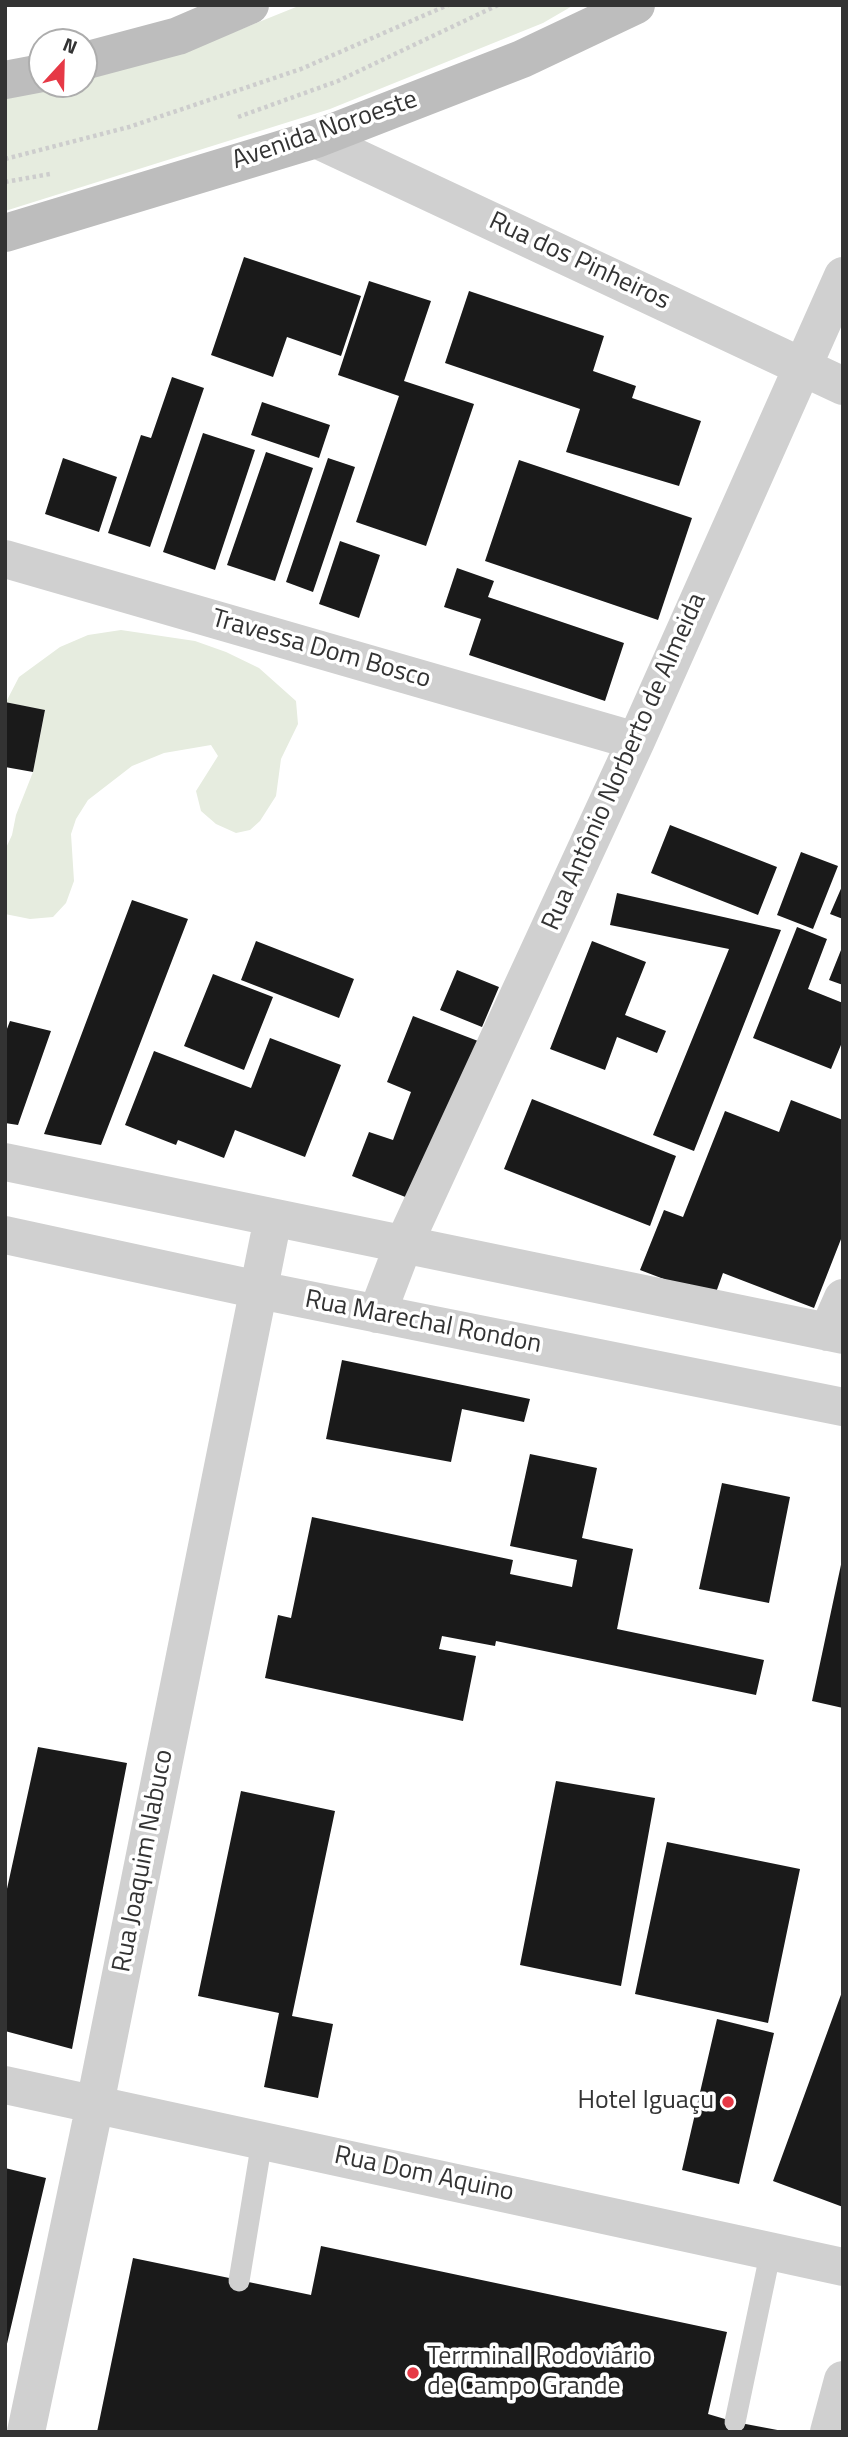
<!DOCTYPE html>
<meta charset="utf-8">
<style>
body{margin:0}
#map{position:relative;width:848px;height:2437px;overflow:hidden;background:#fff;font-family:"Titillium Web",sans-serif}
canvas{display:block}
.frame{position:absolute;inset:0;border:7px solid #333;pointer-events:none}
.north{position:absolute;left:28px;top:28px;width:70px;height:70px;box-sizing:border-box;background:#fff;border:2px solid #adadad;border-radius:50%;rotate:22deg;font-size:19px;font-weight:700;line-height:28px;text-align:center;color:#333}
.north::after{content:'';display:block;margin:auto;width:24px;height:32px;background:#e63946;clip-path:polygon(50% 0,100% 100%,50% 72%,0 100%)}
</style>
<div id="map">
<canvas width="848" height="2437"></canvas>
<div class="frame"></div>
<div class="north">N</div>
</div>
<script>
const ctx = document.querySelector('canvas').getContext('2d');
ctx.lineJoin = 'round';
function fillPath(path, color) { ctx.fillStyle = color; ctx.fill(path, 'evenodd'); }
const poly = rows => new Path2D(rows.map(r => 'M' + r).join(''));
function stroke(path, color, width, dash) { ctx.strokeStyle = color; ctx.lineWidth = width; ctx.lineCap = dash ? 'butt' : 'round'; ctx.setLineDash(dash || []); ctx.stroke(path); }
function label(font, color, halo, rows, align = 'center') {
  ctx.font = font + ' "Titillium Web",sans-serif'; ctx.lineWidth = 7; ctx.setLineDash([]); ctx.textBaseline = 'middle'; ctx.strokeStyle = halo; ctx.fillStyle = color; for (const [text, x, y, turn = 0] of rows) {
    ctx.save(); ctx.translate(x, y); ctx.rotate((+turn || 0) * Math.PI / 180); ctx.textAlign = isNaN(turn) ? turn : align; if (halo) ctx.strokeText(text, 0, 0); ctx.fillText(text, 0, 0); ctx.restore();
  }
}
fillPath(poly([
 [301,5,574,5,543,23,330,109,5,211,5,95,57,84,84,84,84,77,182,53],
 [121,630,195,641,226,652,259,668,296,701,298,724,281,759,276,796,260,821,250,830,236,833,216,824,201,811,196,791,218,756,211,745,164,753,132,766,88,800,76,819,71,834,74,881,66,903,53,917,30,919,5,914,5,850,12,835,16,815,33,772,45,711,6,702,19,677,60,647,88,635]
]), '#e6ecdf');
fillPath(poly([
 [244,257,361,296,341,356,287,337,273,377,211,355],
 [369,281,431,301,404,381,474,404,426,546,356,522,399,396,338,375],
 [469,291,604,336,593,371,636,386,632,398,701,421,679,486,566,452,580,409,445,363],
 [172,377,204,388,150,547,108,533,141,435,151,438],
 [262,402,330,425,319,458,251,435],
 [203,433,255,450,215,570,163,552],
 [266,452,313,468,275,581,227,565],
 [63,458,117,477,99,532,45,514],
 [328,458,355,467,313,592,286,582],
 [519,460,692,518,658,620,485,561],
 [340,541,380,555,359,618,319,604],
 [457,568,494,581,488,597,624,643,605,701,469,655,481,619,444,607],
 [5,702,45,710,33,772,5,767],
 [670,825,777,867,758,915,651,873],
 [801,852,838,866,813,929,777,915],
 [843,884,843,919,830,914],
 [617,893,781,930,694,1151,653,1135,729,949,610,925],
 [132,900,188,919,101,1145,44,1134],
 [797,927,827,939,808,989,843,1003,843,1040,831,1069,753,1038],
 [256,941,354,979,339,1018,241,980],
 [592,941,646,962,625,1015,666,1031,657,1053,617,1037,605,1070,550,1049],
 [843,945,843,985,829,980],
 [457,970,499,987,482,1027,440,1010],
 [213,974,273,997,244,1070,184,1046],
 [413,1016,478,1041,413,1200,352,1176,369,1132,393,1140,411,1092,387,1082],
 [10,1021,51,1031,18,1125,5,1123,5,1034],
 [270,1038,341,1065,305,1157,235,1130,224,1158,178,1140,176,1145,125,1125,154,1051,251,1088],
 [532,1099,676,1156,650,1226,504,1169],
 [791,1100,843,1120,843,1234,814,1308,723,1273,714,1298,640,1270,664,1210,683,1217,725,1111,779,1132],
 [342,1360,530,1399,524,1422,462,1409,451,1462,326,1439],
 [530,1454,597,1468,582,1538,633,1549,617,1629,764,1660,756,1695,496,1641,495,1646,442,1636,439,1649,476,1656,463,1721,265,1678,278,1615,291,1618,312,1517,513,1560,510,1574,572,1587,577,1560,510,1546],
 [722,1483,790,1497,769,1603,699,1589],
 [842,1560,843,1560,843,1708,812,1701],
 [38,1747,127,1763,72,2049,5,2031,5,1898],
 [556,1781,655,1798,621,1986,520,1965],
 [241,1791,335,1811,292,2016,333,2024,318,2098,264,2087,279,2013,198,1996],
 [667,1842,800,1869,768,2023,635,1994],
 [842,1992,843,1992,843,2207,773,2181],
 [717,2019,774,2033,739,2184,682,2170],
 [5,2168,46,2178,6,2348,5,2348],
 [321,2246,727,2332,708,2414,735,2422,788,2432,97,2432,133,2258,311,2295]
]), '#1a1a1a');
stroke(poly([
 [238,117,338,81,498,5],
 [5,159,129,127,301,69,448,5],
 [5,182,50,174]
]), '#cdcdcd', 4.5, [3.5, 3.5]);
stroke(poly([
 [239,2281,262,2141],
 [735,2422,771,2250]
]), '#d0d0d0', 21);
stroke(poly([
 [316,139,843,386],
 [5,559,636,741],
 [5,1162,843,1335],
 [5,1235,259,1290,843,1407],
 [377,1314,403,1246,636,741,843,276],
 [828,1332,843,1298],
 [5,2085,843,2267],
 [26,2432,95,2104,273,1218],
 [829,2432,843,2380]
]), '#d0d0d0', 38);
stroke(poly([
 [84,61,178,36,250,5],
 [5,80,42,73],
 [5,233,316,139,522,59,636,5]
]), '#bdbdbd', 38);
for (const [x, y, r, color] of [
 [728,2102,7,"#e63946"],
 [413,2373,7,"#e63946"]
]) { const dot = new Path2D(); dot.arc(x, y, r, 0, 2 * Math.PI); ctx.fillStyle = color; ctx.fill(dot); stroke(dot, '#fff', 2.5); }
label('26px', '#333', '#fff', [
 ["Avenida Noroeste",325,131,-19],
 ["Rua dos Pinheiros",579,262,25],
 ["Travessa Dom Bosco",321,650,16],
 ["Rua Antônio Norberto de Almeida",625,762,-66],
 ["Rua Marechal Rondon",423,1323,11],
 ["Rua Joaquim Nabuco",144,1861,-79],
 ["Rua Dom Aquino",424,2175,12]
]);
label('26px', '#333', '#fff', [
 ["Hotel Iguaçu",714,2102],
 ["Terrminal Rodoviário",427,2358,"left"],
 ["de Campo Grande",427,2388,"left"]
], 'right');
</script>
